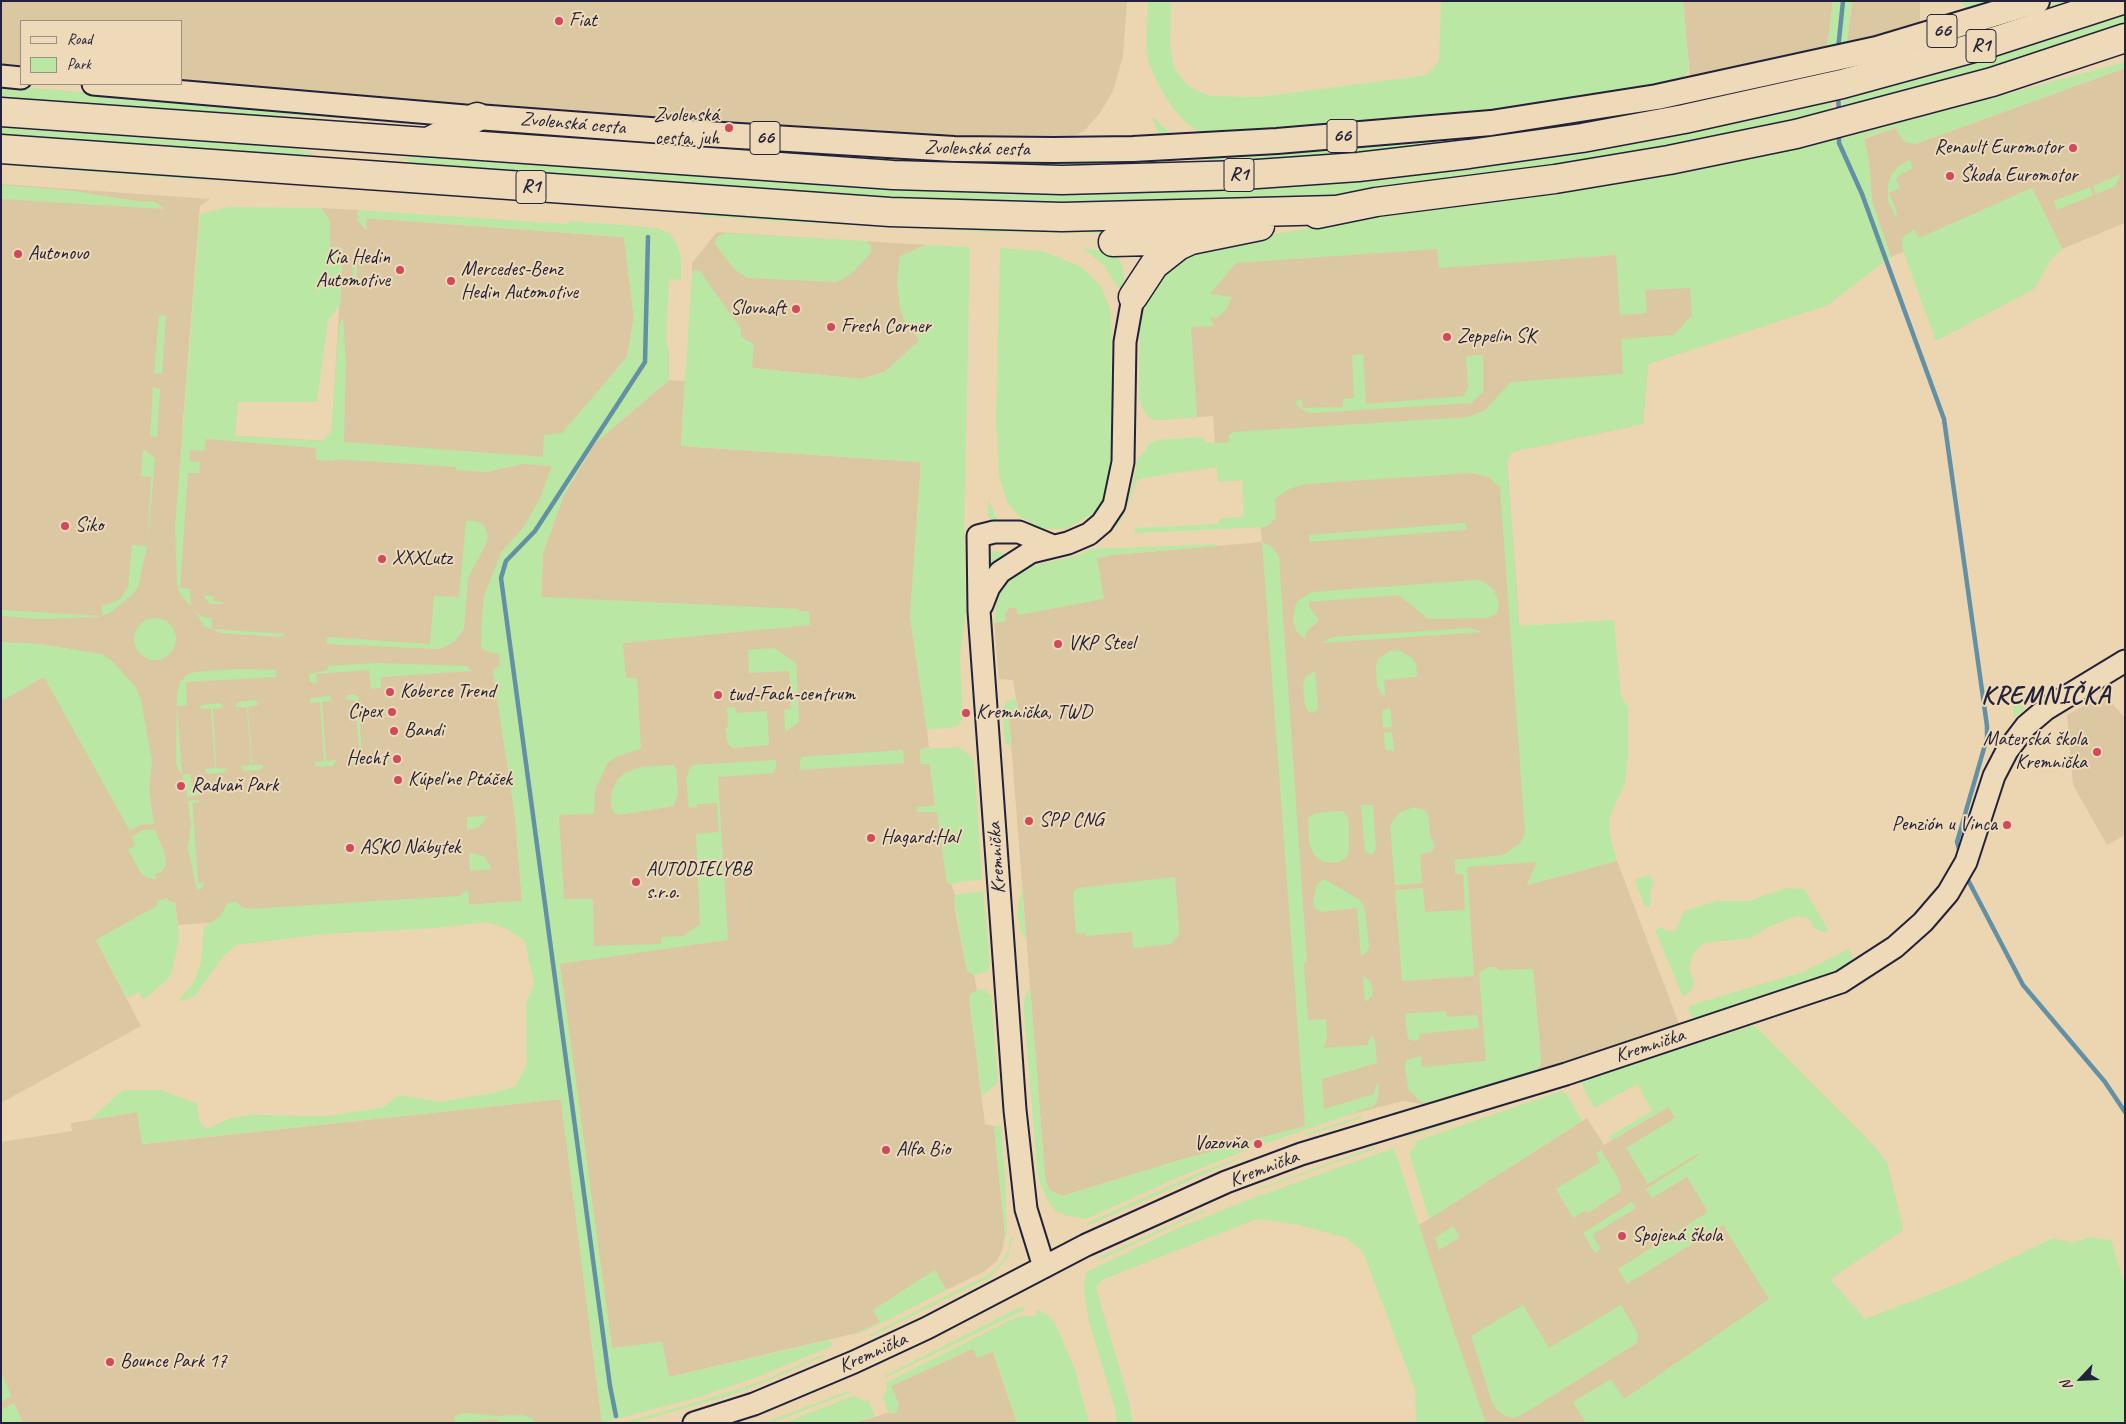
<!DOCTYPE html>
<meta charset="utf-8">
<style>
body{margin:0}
#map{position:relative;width:2126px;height:1424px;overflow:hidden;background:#ecd6b1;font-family:Caveat,sans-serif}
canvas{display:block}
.frame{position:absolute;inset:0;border:2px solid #22223b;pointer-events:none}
.legend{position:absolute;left:20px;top:20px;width:162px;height:65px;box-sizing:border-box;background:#eedab8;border:1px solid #9c9086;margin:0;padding:6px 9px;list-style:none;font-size:15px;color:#22223b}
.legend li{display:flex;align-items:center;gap:10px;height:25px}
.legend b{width:25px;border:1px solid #9c9086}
.north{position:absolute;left:2056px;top:1354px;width:50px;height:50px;-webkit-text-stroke:4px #eedab8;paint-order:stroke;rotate:245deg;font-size:14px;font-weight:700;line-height:20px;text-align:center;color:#22223b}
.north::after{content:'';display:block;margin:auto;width:18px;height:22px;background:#22223b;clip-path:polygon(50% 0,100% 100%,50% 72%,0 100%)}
</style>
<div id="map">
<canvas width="2126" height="1424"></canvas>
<div class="frame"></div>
<ul class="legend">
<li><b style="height:6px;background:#eedab8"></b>Road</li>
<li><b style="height:14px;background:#bbe7a4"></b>Park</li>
</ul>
<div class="north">N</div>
</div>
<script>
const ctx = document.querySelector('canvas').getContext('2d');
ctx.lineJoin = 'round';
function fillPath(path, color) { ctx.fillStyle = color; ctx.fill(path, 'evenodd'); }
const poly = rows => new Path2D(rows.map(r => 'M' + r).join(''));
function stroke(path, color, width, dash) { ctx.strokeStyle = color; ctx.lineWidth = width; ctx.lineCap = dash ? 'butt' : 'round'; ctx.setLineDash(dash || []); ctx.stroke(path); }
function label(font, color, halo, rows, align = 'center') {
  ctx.font = font + ' Caveat,sans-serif'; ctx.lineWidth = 4; ctx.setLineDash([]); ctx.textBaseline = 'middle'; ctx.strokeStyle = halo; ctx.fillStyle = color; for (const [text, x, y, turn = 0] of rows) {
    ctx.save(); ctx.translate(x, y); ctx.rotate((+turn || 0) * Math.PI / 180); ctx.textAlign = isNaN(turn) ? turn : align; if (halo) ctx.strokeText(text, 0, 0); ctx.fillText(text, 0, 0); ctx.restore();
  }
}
fillPath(poly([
 [1,1,1127,1,1123,56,1113,91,1100,113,1084,131,1065,140,1041,142,420,111,181,84,181,21,21,21,21,69,1,67],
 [1683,1,1833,1,1827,48,1690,77],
 [1852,1,1920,1,1920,24,1847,43],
 [2125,68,2125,223,2062,249,2034,192,1891,257,1872,202,1869,162,1864,139,1895,128,1915,144],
 [1,184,210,199,200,206,182,433,331,441,343,248,330,247,330,221,321,208,359,210,357,214,366,230,366,218,624,237,634,318,627,357,544,457,542,465,552,466,540,499,524,527,501,553,500,666,493,670,515,816,522,901,178,925,175,902,157,901,158,906,96,940,141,1026,1,1103],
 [1791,205,1787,318,1648,364,1643,424,1512,452,1507,461,1537,862,1527,885,1617,861,1680,1026,1537,1072,1541,1061,1533,969,1488,1087,1429,1105,1403,1101,1305,1126,1180,1160,1062,1196,1049,1190,1045,1177,1009,717,1019,716,1013,680,999,679,994,623,999,597,1097,558,1111,555,1262,542,1256,479,1218,482,1213,416,1162,420,1162,348,1228,261],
 [717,232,927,245,917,248,900,308,905,322,920,340,885,372,861,379,752,368,741,336,696,270,692,272,692,263],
 [669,380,685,381,681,446,921,462,910,617,927,730,929,748,920,749,921,764,930,763,935,806,917,808,918,812,937,811,947,883,951,884,955,895,955,910,967,971,974,975,977,990,969,996,985,1124,994,1126,1005,1234,1003,1248,997,1261,985,1271,946,1290,935,1270,874,1310,880,1322,857,1333,669,1377,662,1342,612,1349,559,964,541,597,543,552,564,495,595,443],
 [2104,694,2125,718,2125,835,2107,845,2073,785,2067,715],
 [1781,1052,1873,1145,1887,1162,1903,1230,1830,1279,1634,1423,1460,1423,1397,1239,1587,1118,1604,1145,1668,1107],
 [561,1099,602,1423,1,1423,1,1142,72,1131,71,1123,137,1112,143,1144],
 [974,1348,993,1352,1017,1423,854,1423,888,1413,892,1414,899,1405,891,1386]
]), '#dcc7a3');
fillPath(poly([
 [1148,1,1171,1,1170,44,1174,68,1189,87,1210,96,1260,97,1427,75,1439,61,1441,1,1683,1,1689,70,1682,80,1670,86,1484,115,1212,134,1196,130,1185,122,1172,107,1159,86,1148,61,1146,41],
 [1833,1,1852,1,1847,43,1827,48],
 [1960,1,2011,1,1976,10,1965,7],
 [2062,1,2082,1,1842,72,1841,69,1831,71,1830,75,1729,98,1519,135,1393,150,1223,161,1182,158,1392,141,2021,15],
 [2125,9,2125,29,1844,114,1842,93],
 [2125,62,2125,68,1915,144,1904,142,1895,128,1864,138,1869,162,1872,202,1891,257,1828,305,1648,364,1643,424,1512,452,1507,461,1519,626,1614,620,1621,697,1628,707,1628,754,1625,783,1610,816,1609,832,1617,861,1527,885,1537,862,1467,867,1474,976,1402,981,1395,890,1423,888,1425,912,1465,910,1463,874,1455,874,1455,860,1503,855,1520,843,1525,833,1500,487,1488,477,1471,473,1305,484,1289,489,1275,499,1276,518,1266,527,1135,533,1135,528,1219,524,1219,519,1244,516,1242,480,1218,482,1217,467,1138,479,1121,521,1111,532,1110,529,1123,510,1132,488,1138,457,1141,457,1149,444,1157,440,1201,437,1208,443,1228,443,1229,435,1234,432,1469,417,1485,410,1511,382,1623,374,1621,339,1674,335,1692,315,1690,288,1645,290,1647,313,1620,315,1616,255,1439,268,1437,249,1236,263,1210,294,1232,297,1226,310,1218,317,1210,318,1214,326,1191,327,1197,417,1162,420,1154,420,1146,415,1139,400,1140,311,1144,292,1177,257,1233,241,1363,219,1586,189,1680,173,1846,137],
 [1,85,394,119,429,123,287,115,239,117,1,100],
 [1831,96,1831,116,1768,131,1415,189,1331,197,988,207,435,169,398,158,420,157,434,154,1100,190],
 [1154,118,1167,130,1175,136,1163,138,1159,134,1152,119],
 [1,122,273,142,316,154,273,158,1,140],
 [500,128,1157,158,1174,166,1099,168,898,163,499,135],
 [1,158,10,159,229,182,1,165],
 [1910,160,1913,168,1901,174,1896,179,1900,188,1889,193,1897,213,1896,217,1888,201,1888,183,1892,174,1900,165],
 [2121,174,2115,186,2096,194,2093,186],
 [1,185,66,190,143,202,153,201,165,209,1,199],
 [2090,187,2093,195,2057,210,2054,201],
 [2032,188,2062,249,2050,261,2034,289,1936,341,1903,251,1902,238,1914,229,1919,238],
 [230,207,321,208,330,221,330,247,343,248,340,305,328,320,317,402,238,402,235,436,322,441,331,432,339,326,343,318,346,360,344,442,543,457,544,435,562,433,627,357,634,318,624,237,367,218,366,230,357,220,359,210,567,224,571,221,659,228,669,233,677,244,681,259,681,280,669,279,666,341,669,352,669,380,595,443,564,495,543,552,541,597,799,609,799,611,809,612,810,625,623,643,626,678,637,678,641,749,618,756,608,762,595,790,594,814,559,815,564,899,593,899,594,946,661,944,661,937,683,936,700,924,696,834,719,832,717,803,697,804,697,807,689,808,686,779,690,768,693,765,776,760,776,767,773,773,718,777,728,940,560,964,612,1348,662,1342,669,1377,829,1340,833,1344,830,1347,760,1376,703,1396,602,1423,561,1099,142,1144,137,1112,89,1120,123,1090,162,1090,197,1104,200,1123,207,1129,230,1118,254,1115,329,1116,383,1107,399,1095,440,1102,497,1092,516,1086,527,1063,526,1004,534,984,525,941,505,928,486,922,439,928,327,934,236,945,224,955,195,996,177,1002,194,982,201,962,204,927,221,916,227,903,236,902,242,907,249,909,459,896,468,890,469,905,522,901,515,816,493,670,500,666,499,654,486,651,481,647,482,616,484,596,501,553,524,527,540,499,552,466,522,464,487,472,456,470,456,467,335,459,335,461,316,460,316,448,206,439,204,451,190,450,189,461,200,462,199,473,188,473,180,588,190,589,191,606,188,603,179,592,177,582,175,527,200,214],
 [700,210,1150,226,1112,233,987,232,761,220,700,216],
 [726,233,866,241,871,246,871,253,851,274,837,282,747,278,734,269,715,244,717,237],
 [927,245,970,247,964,533,966,611,960,655,963,719,956,727,927,730,910,617,921,462,681,446,692,272,699,270,741,329,741,336,754,345,752,368,861,379,885,372,920,340,905,322,900,308,897,283,900,256],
 [1000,248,1042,251,1080,266,1101,286,1111,311,1112,437,1108,485,1103,502,1092,514,1066,529,1041,529,1019,516,1007,502,999,476,996,417],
 [1082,248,1113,252,1117,255,1123,268,1124,292,1122,293,1103,264],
 [354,249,358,249,356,286,352,286],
 [166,315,162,373,154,374,159,316],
 [1363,354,1366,404,1464,396,1468,387,1466,356,1483,355,1483,392,1471,403,1312,413,1306,412,1297,405,1295,401,1302,400,1302,408,1343,407,1343,399,1354,398,1352,355],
 [153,387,160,389,157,437,150,436],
 [143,449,155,458,148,540,151,477,141,476],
 [988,498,995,515,1001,524,991,520,988,516],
 [466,521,476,521,483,524,488,535,486,544,468,578,464,629,455,641,440,649,327,644,327,637,430,644,434,596,459,597],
 [1466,523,1466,530,1309,542,1309,535],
 [1262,542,1271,546,1279,557,1307,962,1304,963,1308,1020,1326,1019,1327,1038,1324,1048,1367,1045,1372,1035,1375,1041,1377,1063,1322,1079,1324,1109,1374,1094,1376,1085,1379,1084,1378,1097,1374,1106,1261,1145,1259,1140,1249,1144,1250,1149,1181,1176,1086,1219,1067,1216,1056,1211,1048,1201,1038,1178,1024,1011,1024,1000,1030,987,1045,1177,1049,1190,1062,1196,1180,1160,1305,1126],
 [1215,544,1217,546,1111,555,1097,558,1104,599,1018,615,1016,608,1009,608,1005,614,1006,621,994,623,998,594,1009,578,1027,567,1079,555,1090,549],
 [132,545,147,546,138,587,133,594,110,613,102,616,96,617,42,619,1,616,1,610,102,616,102,605,109,604,120,599,128,587],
 [994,551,1002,552,1004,558,989,575,987,557],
 [1478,580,1484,582,1494,590,1499,604,1497,614,1486,618,1428,619,1399,595,1309,602,1309,607,1319,620,1307,631,1305,639,1297,632,1293,621,1295,606,1299,600,1312,592],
 [203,595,214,596,213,601,223,602,223,604,210,604],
 [196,612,203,617,212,618,212,629,286,634,281,637,221,633,204,626],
 '134 639a21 21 0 1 1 42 0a21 21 0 1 1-42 0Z',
 [1471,628,1481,632,1322,643,1333,637],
 [1,642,41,644,101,654,111,660,135,686,141,700,152,761,149,789,154,824,140,825,130,831,44,677,1,701],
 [774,648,796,663,799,722,785,732,784,710,791,709,789,671,749,673,748,650],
 [1398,650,1412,658,1416,664,1417,677,1384,680,1385,695,1382,695,1377,686,1376,666,1378,659,1390,651],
 [376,663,467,666,472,671,381,677,381,688,371,689,369,670,316,674,317,684,310,681,309,674,328,670,328,666],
 [241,669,275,670,277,677,186,682,187,705,177,706,182,775,190,774,193,790,202,795,187,797,186,785,176,764,177,694,180,682,187,675,195,672],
 [1315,671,1318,710,1313,713,1309,712,1305,706,1303,684,1306,676],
 [347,695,355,695,358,697,362,760,359,764,352,764,350,759,360,758,355,700,346,700],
 [330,696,332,701,322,702,326,761,336,760,333,766,317,767,314,762,324,761,320,702,310,703,310,700,311,698],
 [2012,697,2025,708,2014,718,2013,708],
 [1015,698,1019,716,1009,718,1011,745,1005,744,1002,707,1008,701],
 [256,700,259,705,248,707,252,765,263,765,263,768,259,770,244,771,241,766,251,765,247,707,236,707,236,705,238,702],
 [220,703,223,708,213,709,216,768,227,769,223,773,208,774,204,769,215,768,211,709,201,709,200,707,202,705],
 [727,707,735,707,736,713,767,711,769,745,733,748,728,744,725,728,728,727],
 [1390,708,1392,727,1383,728,1382,711],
 [1392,732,1394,751,1389,751,1385,749,1384,733],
 [958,747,971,756,974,762,982,879,951,884,947,883,937,812,917,812,917,807,935,806,930,764,921,764,920,749],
 [903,750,904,763,799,770,801,757],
 [674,765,676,768,678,793,674,806,620,815,614,813,611,805,612,790,618,779,625,773,641,767],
 [199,800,199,803,193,803,193,809,198,883,204,883,203,888,197,890,188,848,191,825,188,801],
 [1361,805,1373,805,1376,850,1372,855,1365,852],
 [1414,807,1425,811,1428,815,1430,835,1435,847,1432,851,1420,855,1422,883,1395,885,1390,826,1399,813],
 [1340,811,1344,812,1349,820,1349,852,1347,857,1337,863,1323,862,1315,856,1309,844,1308,818,1316,813],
 [488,816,479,827,467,830,467,817],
 [143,830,155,830,165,854,166,865,161,872,155,874,156,879,147,878,141,873,128,850,136,845,131,837],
 [469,853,484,856,492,869,470,871],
 [1649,875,1654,882,1650,894,1651,901,1650,906,1645,907,1635,880],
 [1175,877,1179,930,1179,935,1171,944,1133,948,1132,932,1086,936,1085,933,1076,934,1073,892,1078,888],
 [1324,879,1360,900,1365,909,1369,946,1368,951,1361,956,1357,908,1321,912,1314,907,1313,901,1317,884],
 [1022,886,1026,940,1021,932,1017,913],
 [1786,888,1804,889,1828,929,1826,933,1815,929,1808,918,1797,916,1771,926,1751,938,1704,943,1693,954,1689,969,1694,982,1691,991,1683,997,1655,930,1661,927,1667,931,1676,931,1683,912,1700,906,1718,901,1749,901],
 [983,891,990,965,988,971,974,975,967,971,954,899,955,895],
 [167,898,171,903,175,902,179,937,173,969,168,979,143,1000,139,992,127,998,96,940,157,906,157,901],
 [1849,949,1855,962,1827,976,1699,1019,1691,1016,1688,1009,1691,1005,1803,972],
 [1488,967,1494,967,1499,970,1533,969,1541,1061,1537,1072,1429,1105,1420,1101,1408,1089,1405,1065,1407,1060,1421,1056,1422,1067,1486,1061,1479,973],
 [1363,976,1370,981,1373,991,1372,996,1365,1002],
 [983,989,991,995,998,1083,982,1096,969,996,977,990],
 [1446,1011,1447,1017,1477,1015,1479,1028,1419,1034,1419,1039,1416,1041,1408,1039,1405,1014],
 [1754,1025,1873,1145,1887,1162,1903,1230,1830,1279,1865,1319,1957,1284,2053,1238,2073,1243,2089,1237,2111,1240,2125,1286,2125,1423,1586,1423,1573,1402,1611,1379,1624,1399,1769,1299,1723,1225,1627,1284,1618,1269,1708,1212,1687,1177,1652,1198,1646,1189,1699,1155,1697,1154,1648,1184,1626,1148,1675,1118,1668,1107,1612,1140,1609,1136,1652,1111,1637,1084,1594,1108,1580,1081],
 [1538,1091,1539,1092,1406,1138,1407,1136],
 [1561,1091,1568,1096,1582,1121,1429,1219,1409,1152,1415,1147,1416,1141],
 [1361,1116,1362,1118,1305,1136,1305,1134],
 [994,1126,1001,1126,1005,1176,1007,1233,1003,1248,1005,1234],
 [1374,1147,1375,1149,1258,1190,1257,1189],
 [1394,1148,1452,1326,1486,1423,1416,1423,1415,1390,1363,1252,1346,1238,1299,1225,1257,1219,1102,1280,1096,1288,1129,1401,1133,1423,1117,1423,1115,1409,1088,1318,1084,1289,1086,1272,1178,1228,1258,1196],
 [1601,1150,1619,1180,1621,1191,1588,1213,1586,1210,1573,1218,1556,1189,1600,1162,1596,1153],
 [1247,1155,1092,1224,1085,1224,1200,1172],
 [1632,1202,1636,1208,1592,1235,1601,1249,1595,1253,1583,1233],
 [1204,1210,1205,1211,1100,1260,1099,1257],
 [1453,1226,1460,1237,1439,1250,1435,1238],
 [1010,1238,1013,1238,1008,1257,991,1277,870,1337,869,1335,990,1274,1003,1261,1009,1248],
 [935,1270,946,1290,882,1323,859,1334,857,1333,880,1322,873,1310],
 [1523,1305,1549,1348,1621,1305,1638,1334,1637,1343,1520,1416,1513,1418,1504,1415,1497,1410,1492,1402,1471,1336],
 [1025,1307,1024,1310,885,1378,886,1375,1018,1308],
 [1037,1310,1048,1315,1056,1325,1075,1370,1089,1423,1017,1423,993,1352,977,1358,973,1348,891,1386,899,1405,896,1413,888,1413,883,1396,886,1394,887,1382,1019,1316,1036,1316],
 [824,1354,824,1356,763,1383,725,1397,633,1423,622,1423,704,1400,762,1381],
 [1,1372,11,1396,1,1403],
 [845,1392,852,1392,774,1422,764,1423],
 [853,1396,865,1401,868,1400,875,1416,854,1423,784,1423],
 [14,1403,23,1423,1,1423,1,1410],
 [465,1413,496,1416,523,1415,533,1419,536,1423,499,1423,497,1419,455,1423,454,1416]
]), '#bbe7a4');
stroke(poly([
 [1838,50,1843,1],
 [1838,95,1839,112],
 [1839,133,1839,143,1862,194,1944,419,1987,726,1987,738,1957,842,1959,849],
 [1968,880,2023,985,2105,1082,2125,1112],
 [616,1416,610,1386,501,578,506,561,535,531,645,362,648,237]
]), '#6290a5', 4.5);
const secondary = poly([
 [1,76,21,78],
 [93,84,477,117],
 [982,605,989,587,1000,572,1031,552,1068,543,1089,534,1102,523,1114,505,1123,462,1125,342,1133,297],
 [1044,1267,1026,1209,1015,1110,979,611,978,536,994,532,1019,532,1053,546],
 [694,1423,754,1404,854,1362,927,1328,1086,1245,1226,1182,1301,1154,1566,1074,1841,982,1895,947,1923,922,1948,893,1966,862,1994,776,2007,751,2026,726,2046,709,2125,661]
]);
const primary = poly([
 [477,117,690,133,954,149,1054,150,1133,149,1277,141,1491,123,1657,97,1877,49,2037,1]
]);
const highway = poly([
 [1,112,893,175,1062,180,1243,175,1358,167,1469,154,1582,138,1684,119,1842,84,1977,47,2119,1],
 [428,142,477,117],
 [1,149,890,212,1062,217,1335,210],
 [1317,214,1376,202,1555,179,1669,160,1796,134,1992,82,2125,38],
 [1113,242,1191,240,1260,226],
 [1133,297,1154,265,1178,246,1191,240]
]);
stroke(secondary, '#22223b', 25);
stroke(primary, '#22223b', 28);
stroke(highway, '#22223b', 31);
stroke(secondary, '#eedab8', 21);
stroke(primary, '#eedab8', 24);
stroke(highway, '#eedab8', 28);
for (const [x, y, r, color] of [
 [559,21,5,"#d1495b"],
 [729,128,5,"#d1495b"],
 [2073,148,5,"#d1495b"],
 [1950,176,5,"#d1495b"],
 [18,254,5,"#d1495b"],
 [400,270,5,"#d1495b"],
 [451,281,5,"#d1495b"],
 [796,309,5,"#d1495b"],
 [831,327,5,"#d1495b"],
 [1447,337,5,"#d1495b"],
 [65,526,5,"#d1495b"],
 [382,559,5,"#d1495b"],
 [1058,644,5,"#d1495b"],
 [390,692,5,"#d1495b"],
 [718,695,5,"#d1495b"],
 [392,712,5,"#d1495b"],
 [966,713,5,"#d1495b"],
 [394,731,5,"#d1495b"],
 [2097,752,5,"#d1495b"],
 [397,759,5,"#d1495b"],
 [398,780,5,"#d1495b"],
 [181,786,5,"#d1495b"],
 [1029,821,5,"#d1495b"],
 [2007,825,5,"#d1495b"],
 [871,838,5,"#d1495b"],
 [350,848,5,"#d1495b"],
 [636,882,5,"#d1495b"],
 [1258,1144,5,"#d1495b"],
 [886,1150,5,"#d1495b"],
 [1622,1236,5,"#d1495b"],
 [110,1362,5,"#d1495b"]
]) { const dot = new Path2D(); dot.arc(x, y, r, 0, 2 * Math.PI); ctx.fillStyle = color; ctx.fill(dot); stroke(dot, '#eedab8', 2); }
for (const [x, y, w] of [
 [1942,31,30],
 [1981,46,30],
 [1342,136,30],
 [765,138,30],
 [1239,175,30],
 [531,187,30]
]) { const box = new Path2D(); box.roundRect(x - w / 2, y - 16.5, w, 33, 4); ctx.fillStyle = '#eedab8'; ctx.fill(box); stroke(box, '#22223b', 1); }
label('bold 19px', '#22223b', null, [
 ["66",1942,31],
 ["R1",1981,46],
 ["66",1342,136],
 ["66",765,138],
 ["R1",1239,175],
 ["R1",531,187]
]);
label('20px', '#22223b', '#eedab8', [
 ["Fiat",569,21],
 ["Zvolenská",719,116,"right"],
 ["cesta, juh",719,139,"right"],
 ["Renault Euromotor",2063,148,"right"],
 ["Škoda Euromotor",1960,176],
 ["Autonovo",28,254],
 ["Kia Hedin",390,258,"right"],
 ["Automotive",390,281,"right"],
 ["Mercedes-Benz",461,270],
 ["Hedin Automotive",461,293],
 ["Slovnaft",786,309,"right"],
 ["Fresh Corner",841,327],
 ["Zeppelin SK",1457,337],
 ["Siko",75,526],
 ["XXXLutz",392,559],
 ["VKP Steel",1068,644],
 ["Koberce Trend",400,692],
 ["twd-Fach-centrum",728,695],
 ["Cipex",382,712,"right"],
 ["Kremnička, TWD",976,713],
 ["Bandi",404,731],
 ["Materská škola",2087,740,"right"],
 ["Kremnička",2087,763,"right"],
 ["Hecht",387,759,"right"],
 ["Kúpeľne Ptáček",408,780],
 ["Radvaň Park",191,786],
 ["SPP CNG",1039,821],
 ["Penzión u Vinca",1997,825,"right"],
 ["Hagard:Hal",881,838],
 ["ASKO Nábytek",360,848],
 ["AUTODIELYBB",646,870],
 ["s.r.o.",646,893],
 ["Vozovňa",1248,1144,"right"],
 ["Alfa Bio",896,1150],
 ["Spojená škola",1632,1236],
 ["Bounce Park 17",120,1362]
], 'left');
label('20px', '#22223b', '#eedab8', [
 ["Zvolenská cesta",573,124,5],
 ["Zvolenská cesta",977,149,1],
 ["Kremnička",997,858,-94],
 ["Kremnička",1650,1046,-18],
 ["Kremnička",1264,1169,-21],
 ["Kremnička",873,1353,-24]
]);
ctx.letterSpacing = '1px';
label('bold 25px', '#22223b', '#eedab8', [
 ["KREMNIČKA",2046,696]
]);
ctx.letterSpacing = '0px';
</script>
